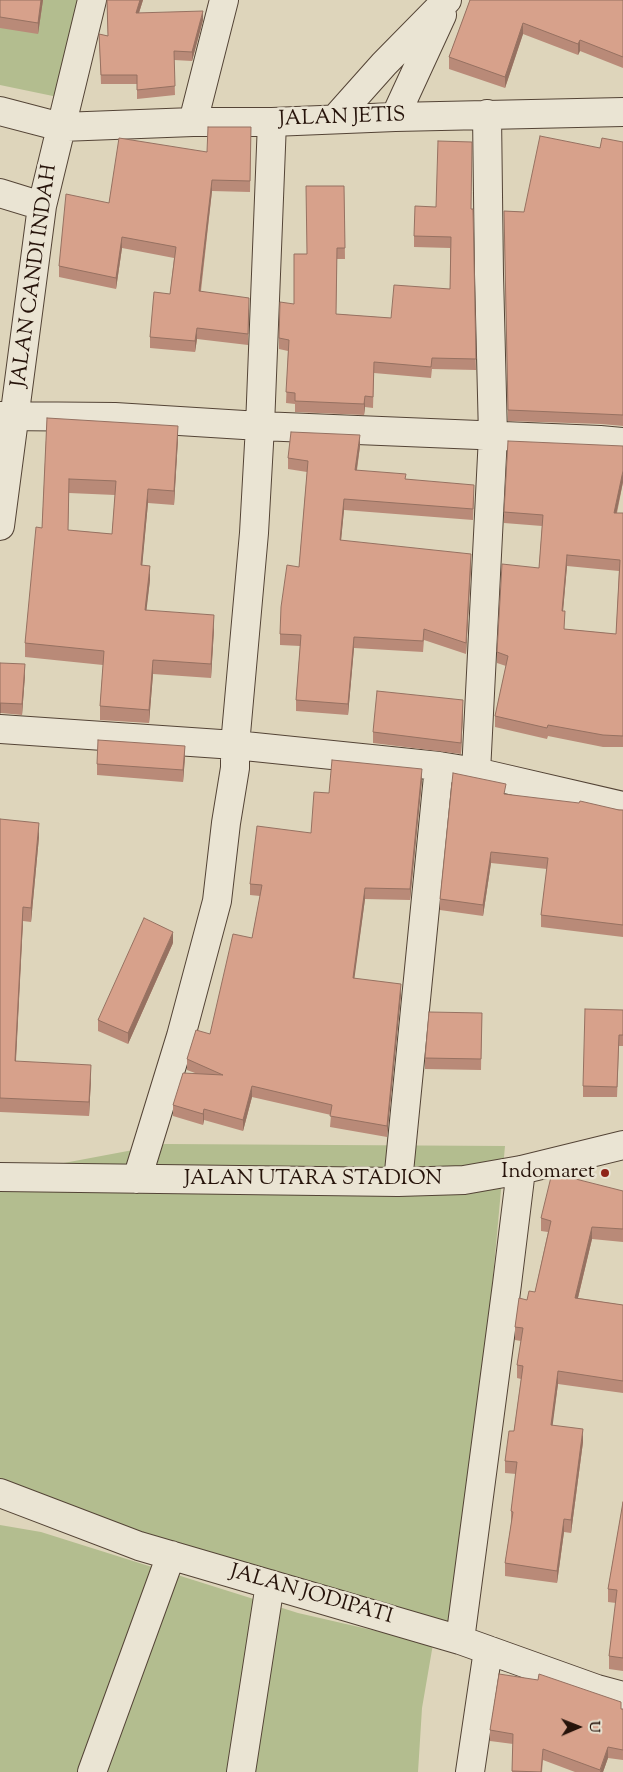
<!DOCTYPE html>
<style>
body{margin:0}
#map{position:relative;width:623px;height:1772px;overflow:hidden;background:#ded5bb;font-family:"Sorts Mill Goudy",serif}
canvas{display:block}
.north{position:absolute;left:553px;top:1702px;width:50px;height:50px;-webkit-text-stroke:4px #eae4d3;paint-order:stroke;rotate:89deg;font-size:14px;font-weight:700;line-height:20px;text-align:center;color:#26130a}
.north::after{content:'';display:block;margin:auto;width:18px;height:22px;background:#26130a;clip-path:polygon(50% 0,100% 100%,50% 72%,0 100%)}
</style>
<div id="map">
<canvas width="623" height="1772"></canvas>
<div class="north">U</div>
</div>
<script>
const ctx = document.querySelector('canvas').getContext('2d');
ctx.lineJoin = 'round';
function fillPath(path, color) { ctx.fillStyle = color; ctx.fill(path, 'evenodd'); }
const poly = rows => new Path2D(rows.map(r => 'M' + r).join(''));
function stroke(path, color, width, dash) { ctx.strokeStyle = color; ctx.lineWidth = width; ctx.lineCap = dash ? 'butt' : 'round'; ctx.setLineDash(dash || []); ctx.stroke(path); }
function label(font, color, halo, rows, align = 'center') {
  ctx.font = font + ' "Sorts Mill Goudy",serif'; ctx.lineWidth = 5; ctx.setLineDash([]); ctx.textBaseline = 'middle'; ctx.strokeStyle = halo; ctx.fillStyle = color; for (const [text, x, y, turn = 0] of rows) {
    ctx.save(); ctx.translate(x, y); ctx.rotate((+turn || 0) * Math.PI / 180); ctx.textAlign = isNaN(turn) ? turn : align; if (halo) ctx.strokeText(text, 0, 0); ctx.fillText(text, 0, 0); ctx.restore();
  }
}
fillPath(poly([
 [0,0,101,0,77,101,0,85],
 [165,1144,505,1146,460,1641,141,1534,0,1509,0,1175],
 [0,1525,41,1532,298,1613,433,1644,422,1708,418,1772,0,1772]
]), '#b3bd8f');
const minor = poly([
 [0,111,61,127,193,122,272,122,395,117,623,112],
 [395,117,442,15],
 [335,119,384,64,447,0],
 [193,122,224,0],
 [272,122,260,426,600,440,623,442],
 [0,193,42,206],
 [0,416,115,417,260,426,254,533,235,745,235,768,226,823,217,901,181,1036,137,1179],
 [0,526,42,206,92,0],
 [0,729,235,745,439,766,476,772,623,806],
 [476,772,493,436,489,274,487,114],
 [0,1177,398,1182,464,1180,521,1170,623,1145],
 [398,1182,439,766],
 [0,1493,139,1546,460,1640,597,1689,623,1696],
 [460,1640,507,1284,521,1170],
 [92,1772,171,1555],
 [241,1772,270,1584],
 [470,1772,488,1650]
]);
stroke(minor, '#544436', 30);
stroke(minor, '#eae4d3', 28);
fillPath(poly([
 [0,0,43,0,38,34,0,28],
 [107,0,143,0,139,13,203,20,192,61,174,60,175,95,137,99,137,84,101,84,99,34,108,36],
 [470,0,623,0,623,68,580,51,578,55,523,34,505,88,449,69,449,57],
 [251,127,250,192,212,191,201,291,249,309,248,345,197,339,195,352,150,348,150,337,170,294,174,258,122,248,116,289,59,277,59,266,109,203,207,152],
 [623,142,623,426,601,424,508,421,504,211,524,212,600,148],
 [344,186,345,259,337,259,336,314,391,318,450,289,450,248,414,247,414,236,471,209,476,370,432,369,431,378,374,373,373,408,365,407,364,415,295,412,295,404,286,403,288,351,279,349,279,338,294,304,307,254],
 [47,418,178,439,174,505,148,503,142,565,150,580,146,610,214,629,211,678,153,674,149,723,100,720,100,706,103,665,25,657,25,643,42,528],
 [69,493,115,495,112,534,68,530],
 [360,446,357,470,406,479,474,496,473,520,344,510,341,540,471,565,466,654,424,640,423,652,354,648,348,715,296,711,296,700,300,646,280,645,280,634,299,567,307,472,288,469,288,458],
 [623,446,623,482,617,513,623,513,623,747,603,747,548,736,547,739,495,727,495,716,506,666,497,663,497,652,539,568,542,526,504,523,504,512],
 [567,566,619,571,616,634,564,629,563,611],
 [0,663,25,675,22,715,1,713],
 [463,711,461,754,373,743,373,732],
 [185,757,183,782,97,775,97,764],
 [422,780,410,900,365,899,354,978,401,995,387,1137,330,1127,331,1115,252,1097,243,1131,204,1120,203,1125,173,1116,173,1105,195,1073,187,1070,187,1059,210,1034,252,938,260,896,250,895,250,884,311,833,329,793],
 [506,795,623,810,623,937,541,927,541,915,547,869,491,863,483,916,440,910,440,899],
 [0,819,39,837,31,922,23,921,16,1061,91,1079,89,1116,0,1112],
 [173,943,128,1044,98,1031,98,1020],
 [623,1010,623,1046,619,1046,617,1097,583,1097,583,1086],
 [482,1013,481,1070,425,1069,425,1058],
 [623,1191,623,1242,592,1239,578,1298,623,1305,623,1393,558,1384,552,1425,583,1442,571,1533,564,1532,557,1583,505,1576,505,1563,511,1524,511,1511,516,1474,505,1473,505,1461,514,1431,521,1379,517,1378,517,1365,521,1341,515,1340,515,1327,527,1300,535,1292,548,1232,541,1231,541,1218],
 [623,1502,623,1671,609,1669,609,1656,616,1603,608,1602,608,1589],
 [621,1709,623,1709,623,1760,608,1758,603,1772,575,1772,543,1760,542,1772,512,1772,513,1744,490,1741,490,1730]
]), '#b98a78');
fillPath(poly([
 [41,0,43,0,38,34,38,23],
 [140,0,143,0,136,22,136,13],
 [203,11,203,20,192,61,192,52],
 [523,23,523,34,505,88,505,77],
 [580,40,580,51,578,55,578,44],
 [212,180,212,191,199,302,199,291],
 [122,237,122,248,116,289,116,278],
 [197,328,197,339,195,352,195,341],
 [365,396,365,407,364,415,364,404],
 [178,426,178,439,174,505,174,491],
 [360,435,360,446,355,481,355,470],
 [623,471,623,482,614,524,614,513],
 [148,489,148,503,141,579,141,565],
 [344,499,344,510,340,551,340,540],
 [471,554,471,565,466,654,466,643],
 [567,555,567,566,562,622,562,611],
 [150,566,150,580,145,623,145,610],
 [214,615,214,629,211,678,211,664],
 [354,637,354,648,348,715,348,704],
 [153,660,153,674,149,723,149,710],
 [25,664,25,675,22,715,22,704],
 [463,700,463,711,461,754,461,743],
 [1,702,1,713,0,714,0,703],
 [185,746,185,757,183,782,183,770],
 [422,769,422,780,410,900,410,889],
 [39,823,39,837,31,922,31,908],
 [491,852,491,863,483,916,483,905],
 [365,888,365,899,353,989,353,978],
 [23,907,23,921,15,1076,15,1061],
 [173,932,173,943,128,1044,128,1033],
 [401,984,401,995,387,1137,387,1126],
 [91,1065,91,1079,89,1116,89,1102],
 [252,1086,252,1097,243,1131,243,1120],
 [204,1109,204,1120,203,1125,203,1114],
 [592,1227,592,1239,575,1310,575,1298],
 [558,1371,558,1384,551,1438,551,1425],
 [583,1429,583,1442,571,1533,571,1520],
 [564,1519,564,1532,557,1583,557,1571],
 [608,1747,608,1758,603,1772,600,1772]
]), '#967161');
const building = poly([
 [0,0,41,0,38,23,0,17,0,0],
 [107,0,140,0,136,13,203,11,192,52,174,51,175,86,137,90,137,75,101,75,99,34,108,36,107,0],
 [470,0,623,0,623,57,580,40,578,44,523,23,505,77,449,57,470,0],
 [208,127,251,127,250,181,212,180,199,291,249,298,248,334,197,328,195,341,150,337,154,292,170,294,176,247,122,237,116,278,59,266,66,194,109,203,119,138,207,152,208,127],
 [540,136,600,148,602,138,623,142,623,415,601,414,508,410,504,211,524,212,540,136],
 [438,141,472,142,471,209,473,209,476,359,432,358,431,367,374,362,373,397,365,396,364,404,295,401,295,393,286,392,289,340,279,338,280,302,294,304,294,254,307,254,306,186,344,186,345,248,337,248,336,314,391,318,394,285,450,289,451,237,414,236,415,206,436,207,438,141],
 [47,418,178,426,174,491,148,489,141,565,150,566,145,610,214,615,211,664,153,660,149,710,100,706,104,651,25,643,36,527,42,528,47,418],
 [69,479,116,481,112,534,68,530,69,479],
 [291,432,360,435,355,470,406,474,405,479,474,485,473,509,344,499,340,540,471,554,466,643,424,629,423,641,354,637,348,704,296,700,301,635,280,634,281,607,287,565,299,567,308,461,288,458,291,432],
 [508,441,623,446,623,471,614,513,623,513,623,736,603,735,548,725,547,728,495,716,508,656,497,652,502,564,539,568,543,515,504,512,508,441],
 [567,555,620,560,616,634,564,629,565,611,562,611,567,555],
 [0,663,25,664,22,704,0,703,0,663],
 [377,691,463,700,461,743,373,732,377,691],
 [98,740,185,746,183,770,97,764,98,740],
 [332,760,422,769,410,889,365,888,353,978,401,984,387,1126,330,1116,332,1105,252,1086,243,1120,204,1109,203,1114,173,1105,183,1073,223,1075,187,1059,196,1030,210,1034,233,934,252,938,262,885,250,884,257,826,311,833,314,792,329,793,332,760],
 [453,773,506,784,504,794,579,803,580,801,619,810,623,810,623,925,541,915,548,858,491,852,483,905,440,899,453,773],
 [0,819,39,823,31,908,23,907,15,1061,91,1065,89,1102,0,1098,0,819],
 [144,918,173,932,128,1033,98,1020,144,918],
 [585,1009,623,1010,623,1035,619,1035,617,1087,583,1086,585,1009],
 [429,1012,482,1013,481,1059,425,1058,429,1012],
 [552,1173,623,1191,623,1229,592,1227,575,1298,623,1305,623,1381,558,1371,551,1425,583,1429,571,1520,564,1519,557,1571,505,1563,513,1512,511,1511,517,1462,505,1461,509,1431,514,1431,523,1366,517,1365,523,1328,515,1327,519,1298,527,1300,529,1291,535,1292,551,1221,541,1218,552,1173],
 [623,1502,623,1658,609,1656,617,1590,608,1589,623,1502],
 [499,1674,538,1680,539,1674,621,1702,621,1709,623,1709,623,1750,608,1747,600,1770,543,1749,541,1772,512,1771,513,1734,490,1730,499,1674]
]);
fillPath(building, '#d7a18b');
stroke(building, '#967161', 1);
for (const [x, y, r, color] of [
 [605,1173,5,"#8f2418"]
]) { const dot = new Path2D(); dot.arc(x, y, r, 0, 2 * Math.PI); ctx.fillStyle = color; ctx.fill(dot); stroke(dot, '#eae4d3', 2); }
label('21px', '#26130a', '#eae4d3', [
 ["JALAN JETIS",342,119,-2],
 ["JALAN CANDI INDAH",36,276,-82],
 ["JALAN UTARA STADION",313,1180],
 ["JALAN JODIPATI",311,1596,16]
]);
label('21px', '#26130a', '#eae4d3', [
 ["Indomaret",595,1173]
], 'right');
</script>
